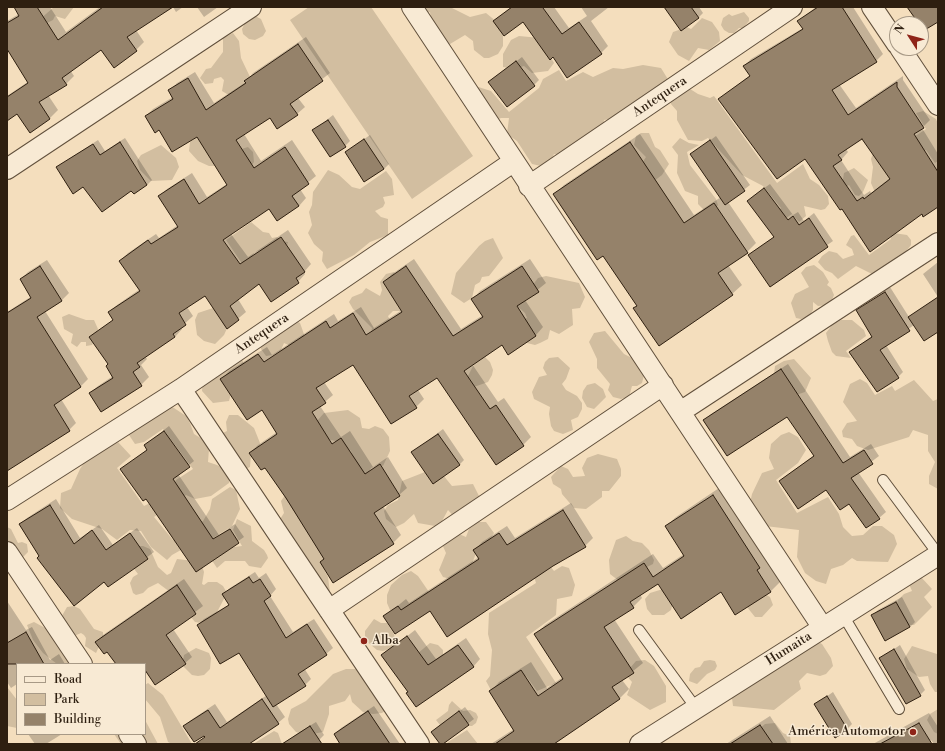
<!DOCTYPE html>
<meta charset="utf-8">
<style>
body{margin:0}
#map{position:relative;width:945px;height:751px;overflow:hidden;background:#f4debd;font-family:"Libre Bodoni",serif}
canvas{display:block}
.frame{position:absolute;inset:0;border:8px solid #2e1f10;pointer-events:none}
.legend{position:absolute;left:16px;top:663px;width:130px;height:72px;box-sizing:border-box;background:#f8ead4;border:1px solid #a79986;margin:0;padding:5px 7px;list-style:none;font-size:12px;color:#2e1f10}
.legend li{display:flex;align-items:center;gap:8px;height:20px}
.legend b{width:20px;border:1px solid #a79986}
.north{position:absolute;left:889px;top:16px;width:40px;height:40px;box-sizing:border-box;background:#f8ead4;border:1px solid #a79986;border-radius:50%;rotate:306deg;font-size:11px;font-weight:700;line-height:16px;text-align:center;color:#2e1f10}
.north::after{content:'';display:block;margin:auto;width:14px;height:18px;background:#8f2418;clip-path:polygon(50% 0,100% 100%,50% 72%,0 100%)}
</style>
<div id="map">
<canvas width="945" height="751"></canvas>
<div class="frame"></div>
<ul class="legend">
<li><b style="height:5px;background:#f8ead4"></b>Road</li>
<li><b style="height:11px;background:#d2bea0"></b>Park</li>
<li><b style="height:11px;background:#95826a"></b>Building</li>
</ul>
<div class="north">N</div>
</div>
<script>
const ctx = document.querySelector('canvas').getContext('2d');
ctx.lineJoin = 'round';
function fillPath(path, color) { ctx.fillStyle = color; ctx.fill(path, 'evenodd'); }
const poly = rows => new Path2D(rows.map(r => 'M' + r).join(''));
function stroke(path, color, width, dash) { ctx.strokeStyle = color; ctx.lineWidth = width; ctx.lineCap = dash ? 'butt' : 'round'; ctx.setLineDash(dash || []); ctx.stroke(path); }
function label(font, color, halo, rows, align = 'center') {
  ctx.font = font + ' "Libre Bodoni",serif'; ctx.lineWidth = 3; ctx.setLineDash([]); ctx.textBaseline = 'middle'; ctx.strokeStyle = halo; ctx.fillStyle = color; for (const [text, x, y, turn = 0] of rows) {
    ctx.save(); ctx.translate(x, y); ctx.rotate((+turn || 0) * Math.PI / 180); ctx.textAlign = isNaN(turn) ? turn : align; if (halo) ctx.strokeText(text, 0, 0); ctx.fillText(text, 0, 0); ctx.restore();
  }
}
fillPath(poly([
 [54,7,74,7,65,19,55,16,53,20,33,30,39,20],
 [309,7,371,7,473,156,412,199,290,20],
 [407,7,450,7,470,17,486,13,503,27,503,46,498,54,489,58,484,58,474,50,473,41,465,35,450,44,439,41,433,31,430,12,421,14],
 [744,12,749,18,749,21,743,28,739,28,734,33,729,33,724,30,721,25,723,18,729,14,732,16],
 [253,15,261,19,266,31,263,36,255,40,249,39,243,34,242,29,247,19],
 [702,18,712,22,719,32,720,41,709,50,698,48,689,61,678,55,669,42,673,32,687,27,691,29],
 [233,33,239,41,241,58,251,79,232,97,222,91,224,80,221,77,214,79,213,83,205,84,200,78,206,69,211,68,223,52,223,38],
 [519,36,540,38,554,63,548,71,532,73,524,66,515,69,503,67,503,54,511,40],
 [643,65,661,68,669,81,623,117,604,120,603,130,564,155,554,154,550,163,541,166,532,164,517,141,507,134,509,118,501,118,484,125,472,85,491,91,509,112,539,88,543,79,559,70,566,81,583,72,593,77,613,68,623,69],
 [687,87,698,94,710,98,714,96,777,183,803,164,810,179,819,185,828,196,829,204,825,209,821,210,804,206,806,216,799,222,792,214,776,225,767,219,781,208,763,186,742,175,708,138,702,141,688,140,677,120,677,111,671,104,670,100],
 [923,111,936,119,938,124,938,161,935,163,926,150,900,167,882,195,874,190,871,183,873,167,871,159,874,150,891,152,926,129,916,113],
 [641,133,649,133,655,147,660,150,669,164,662,175,654,181,642,163,646,157,634,145,636,136],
 [197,137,206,138,235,151,248,147,253,152,254,162,252,165,209,166,198,161,189,151,190,142],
 [680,138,689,143,699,145,687,152,690,165,716,199,718,205,713,212,704,210,698,204,698,196,685,191,677,173,678,155,672,147],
 [161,145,176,158,179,167,172,180,151,181,140,170,137,161,141,155],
 [854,168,868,180,863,192,859,196,855,195,849,185,844,188,842,185,844,173],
 [328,170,339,175,352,187,360,189,386,171,392,179,394,195,383,197,385,203,383,207,375,211,381,217,388,219,388,235,370,242,354,255,327,269,322,261,323,252,314,244,308,233,312,225,309,212,312,205,313,192],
 [251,222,263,232,269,233,272,238,277,237,281,241,288,242,286,249,265,249,255,252,247,262,241,262,226,240],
 [894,233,907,235,911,240,911,245,901,258,874,275,856,266,838,279,832,273,825,270,818,262,822,256,829,251,837,253,843,259,854,255,852,249,846,245,851,236,854,235,869,255,891,239,890,235],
 [493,238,503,258,489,276,482,277,480,282,475,285,472,298,464,303,451,294,456,273,479,246,485,241],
 [814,265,823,272,829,282,827,285,831,288,834,295,832,300,827,305,818,306,813,302,813,310,809,316,801,319,796,318,791,303,795,294,809,287,801,273,806,267],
 [394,272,397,278,419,299,401,311,393,311,388,316,396,334,370,336,372,328,353,309,349,302,352,297,362,293,366,288,380,296,382,290,380,282,386,274],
 [546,276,579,283,585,297,580,308,572,309,573,325,559,334,550,330,548,339,540,343,535,345,523,342,521,321,527,318,525,313,517,306,538,278],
 [213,308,229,324,224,335,215,344,204,341,197,335,195,320,198,313],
 [69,314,86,320,94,320,98,329,95,340,92,345,86,346,86,342,81,342,77,347,71,343,73,334,64,329,62,317],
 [293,319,300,323,305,337,293,347,284,343,281,350,273,355,266,356,261,349,260,341],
 [841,320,852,320,864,330,866,336,846,351,851,358,836,356,832,352,828,341,826,333,832,325],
 [605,331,624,354,634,359,645,371,642,383,637,386,632,386,629,397,621,399,613,397,608,390,610,384,597,368,597,359,589,342,594,333],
 [485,357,490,362,493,370,492,375,488,382,471,388,465,382,474,364],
 [558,357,570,368,566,379,562,384,566,390,577,396,582,403,582,409,578,417,571,420,573,430,563,434,554,431,551,426,549,414,550,407,534,399,532,392,539,377,547,375,543,368,545,362,549,358],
 [241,358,245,365,231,394,229,401,213,403,202,391,203,379],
 [794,359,811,378,805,392,790,397,773,382,775,366,784,361],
 [860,379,867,383,875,395,892,386,895,391,914,380,933,401,938,399,938,489,929,484,929,476,935,462,928,451,928,435,913,430,909,437,868,450,857,446,852,439,843,437,842,431,847,423,857,421,843,402,850,384],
 [595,383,603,389,606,397,594,409,587,407,582,398,583,391,587,385],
 [171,406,186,416,190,423,194,434,204,440,209,449,208,462,217,465,226,470,230,476,229,483,211,496,195,499,186,495,154,517,173,540,203,521,210,509,212,499,230,487,236,490,240,509,232,526,204,544,195,542,172,555,167,560,151,547,141,531,130,530,117,540,102,529,72,519,60,508,61,493,71,489,80,469,88,457,118,442,131,456,117,468,144,506,162,497,173,487,176,480,193,469,163,429,144,442,135,444,129,435,128,429],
 [348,410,360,418,362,428,369,429,375,426,383,429,389,437,390,451,383,466,380,464,371,468,367,476,360,483,351,451,340,442,322,438,317,421,324,413],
 [229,415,238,415,254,428,260,443,259,447,251,454,250,467,241,471,219,435,227,431,226,422],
 [789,432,798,437,806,450,798,463,776,480,797,513,828,497,839,514,843,527,852,536,863,535,873,526,882,526,894,535,897,544,888,562,857,561,852,558,843,565,831,569,826,584,816,581,805,573,797,557,799,530,765,526,749,508,752,494,762,473,774,469,769,458,771,444,781,435],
 [598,454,617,459,621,469,621,476,609,491,602,491,602,497,586,509,574,508,562,494,561,489,553,484,551,477,561,466,568,469,573,477,585,476,582,468,587,458],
 [425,472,443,475,452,486,473,484,481,500,457,520,448,510,442,521,435,526,418,523,414,514,404,523,396,527,386,519,384,511,388,505,398,500,402,481],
 [288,491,331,560,324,569,328,577,330,593,315,597,275,527,284,513,281,501],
 [237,519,251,526,252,541,264,550,267,555,268,558,261,568,249,566,245,561,225,561,217,568,211,559,234,547,242,546,233,530],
 [478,522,486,522,494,533,486,545,478,548,470,569,454,580,443,577,439,570,446,553,442,544,459,534,466,537,469,529],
 [7,527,11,529,18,543,22,542,27,544,28,552,22,558,7,556],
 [626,536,633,541,642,543,649,550,654,560,653,564,619,581,610,574,609,560,616,540],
 [137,546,143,546,150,549,158,567,167,575,171,573,177,559,194,561,202,566,204,572,202,584,204,585,208,582,217,582,223,586,227,593,215,616,207,624,195,622,170,592,158,583,148,588,143,593,136,595,133,593,130,583,133,577,138,574,131,565],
 [547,562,554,571,562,566,569,568,575,585,572,596,557,599,556,615,526,637,556,683,537,691,526,676,514,692,492,692,486,681,490,676,492,650,488,634,489,613,536,583,532,570],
 [411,571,418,576,429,592,401,617,390,610,387,603,387,595,391,585,402,575],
 [921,577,932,589,924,597,932,607,914,625,906,625,894,614,898,600,904,594,912,591,909,584],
 [663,589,673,602,671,610,664,615,652,615,647,609,645,599,650,593],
 [763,593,770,597,773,605,762,617,755,617,747,607],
 [74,606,80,609,94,629,103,632,103,638,96,653,85,646,86,638,84,635,81,633,74,636,59,621,67,607],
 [374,619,381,623,387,623,394,634,395,640,392,648,383,651,377,650,365,640,365,631],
 [34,622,49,630,72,664,57,664,43,653,33,640,27,625],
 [811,638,822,644,831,658,833,666,826,674,820,676,807,673,799,681,801,689,774,710,733,706,731,690],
 [430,643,438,645,443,650,443,657,429,669,417,654],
 [912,646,937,654,938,692,935,692,930,684,928,676,919,677,907,669,904,659],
 [196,648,209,653,211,658,210,669,204,675,198,676,192,675,182,665,184,655],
 [645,660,654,666,666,686,666,702,650,710,627,695,632,682,625,674,636,661],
 [710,660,715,661,717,666,715,670,707,674,697,684,689,681,690,674,695,668,700,667,704,661],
 [346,669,361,669,385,711,382,713,373,714,363,712,352,702,350,694,345,701,329,706,329,714,323,732,307,735,296,732,289,724,288,719,291,709,306,701,333,674],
 [148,683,163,695,192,744,172,744,168,742,160,717,145,699,145,685],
 [7,687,17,700,17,728,7,726],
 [452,701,463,711,470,710,476,713,478,717,476,723,472,726,440,725,436,720,448,711,449,705],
 [938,709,938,734,934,732,927,720,930,714],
 [145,720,158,744,121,744,114,734,145,734],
 [775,723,783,733,790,736,791,744,764,744,758,730,765,724],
 [467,730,478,744,447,744,448,742],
 [274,731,278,733,282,744,253,744]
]), '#d2bea0');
fillPath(poly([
 [15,7,50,7,66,32,100,7,171,7,136,30,144,42,136,50,101,48,70,70,74,76,66,84,48,95,58,110,50,118,30,131,18,113,7,113,7,96,29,81,7,47,7,21,19,14],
 [173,7,183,7,176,12],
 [197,7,218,7,204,17],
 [511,7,554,7,569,28,587,16,581,7,609,7,591,21,608,46,601,53,553,56,523,21,494,21],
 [666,7,699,7,703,13,698,18],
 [816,7,853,7,883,54,876,61,839,84,856,108,903,76,903,80,930,120,922,128,938,154,938,206,922,213,842,207,805,157,720,99,750,75,744,66,751,59,803,28,798,21],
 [863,138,890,178,871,193,870,191,864,195,841,160,848,152,846,149],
 [306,37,330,73,298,98,305,107,297,114,270,117,244,134,261,161,292,140,316,176,300,189,306,198,299,206,277,220,269,208,231,234,248,257,288,230,311,264,304,272,305,274,298,282,259,283,238,299,246,312,227,328,205,294,187,307,193,316,181,327,182,329,175,337,145,356,147,359,141,365,149,377,141,385,101,411,90,393,98,386,113,376,109,363,91,337,114,319,109,312,117,305,140,289,120,261,128,253,156,234,159,238,178,225,159,196,167,189,192,173,207,197,227,184,197,136,159,129,146,116,153,109,173,97,170,90,177,83,195,72,214,103,246,82,253,73],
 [522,57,539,80,534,85,489,82],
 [333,115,350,141,345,146,314,130],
 [640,134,694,215,721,197,692,154,716,136,750,185,728,202,756,243,747,252,728,265,742,285,732,294,638,306,603,254,555,194,564,185],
 [370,135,389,164,384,169,346,152],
 [125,138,152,180,147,185,131,189,83,186,57,167,98,140,105,151],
 [770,184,793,215,798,212,804,221,814,213,833,241,770,285,750,255,775,236,753,196],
 [414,259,461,329,483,315,473,299,480,291,530,259,546,283,525,300,543,327,536,335,508,353,502,344,472,364,498,402,504,398,531,437,523,445,496,463,438,377,418,390,424,399,416,407,353,363,324,382,333,395,320,406,341,437,350,431,373,467,388,457,407,488,399,495,383,506,401,535,393,543,334,581,325,558,265,467,250,453,258,445,277,432,262,409,222,379,229,371,267,347,272,355,334,314,338,321,361,307,374,328,402,310,384,282,392,274],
 [47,260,69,293,62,300,45,311,88,379,81,386,61,399,76,423,69,430,7,470,7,312,32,296,21,279,28,272],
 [938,262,938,331,914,325,886,345,903,372,898,377,851,352,873,335,857,311,890,287,909,317,938,297,923,274],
 [788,364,850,457,871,444,879,456,858,472,886,512,879,518,826,489,780,481,814,455,788,415,705,420,711,414],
 [169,426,194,461,178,474,219,535,235,524,244,537,196,571,147,498,122,469,148,449,145,445],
 [443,429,464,460,459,465,413,452],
 [722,486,780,582,771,591,735,613,721,590,658,583,640,594,642,598,633,607,614,619,643,663,622,680,629,689,619,699,554,742,555,744,491,744,514,729,490,692,499,682,531,662,547,688,563,677,536,634,545,625,653,554,663,568,684,554,666,526,676,517],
 [56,499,80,538,99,525,113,545,137,528,154,552,109,586,104,580,40,556,20,524,27,518],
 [571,503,593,538,585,546,552,565,448,636,430,609,384,617,406,599,409,603,479,557,475,550,482,542,507,526,515,538],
 [255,572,259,578,266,573,276,589,270,596,293,632,314,619,333,648,326,654,304,668,311,679,305,685,276,704,285,717,278,723,247,744,211,744,205,734,184,726,191,720,215,704,227,722,267,695,239,652,198,625,204,619,230,604,224,594,230,588],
 [184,579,203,606,173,629,192,657,185,663,145,668,145,664,118,664,108,650,97,642,103,635],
 [902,597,915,622,910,627,873,615,878,610],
 [7,601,26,630,32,627,50,660,59,654,65,664,17,664,17,684,11,688,7,682],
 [415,630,436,659,466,638,480,659,473,667,409,692,383,655],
 [900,645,925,690,920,695,881,658],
 [833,692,852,724,847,729,816,704],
 [374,706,400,744,341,744,335,734,341,728],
 [465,707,474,719,441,744,432,732],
 [929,713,938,727,938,744,934,744,931,740,924,744,873,744],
 [770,716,788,744,726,744],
 [316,722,324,735,319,740,314,744,292,744,289,740,295,735],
 [28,734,62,734,46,744,35,744]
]), '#0003');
const building = poly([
 [14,7,37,7,58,40,103,7,173,7,127,37,137,51,114,68,101,50,62,78,67,85,39,102,50,119,30,133,17,114,7,121,7,97,28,83,7,49,7,23,19,16,14,7],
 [512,7,544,7,543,8,562,34,579,22,602,54,567,78,553,57,550,60,523,22,504,36,493,21,512,7],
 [664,7,691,7,699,18,681,31,664,7],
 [818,7,842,7,877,62,832,90,848,115,897,82,897,87,924,128,914,134,938,172,938,207,923,217,922,214,870,252,842,209,840,210,805,159,777,179,718,99,750,76,743,66,803,29,797,21,818,7],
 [862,139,890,179,864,199,863,197,857,201,833,166,842,160,838,155,862,139],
 [907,7,938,7,938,22,923,31,921,24,919,24,907,7],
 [298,44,323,81,290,104,298,115,277,129,270,118,236,140,254,168,285,147,309,184,292,196,299,206,277,221,269,209,223,240,240,264,281,237,305,272,296,278,299,283,271,302,259,284,230,306,239,320,227,329,205,296,179,313,186,325,173,334,175,337,137,363,140,367,133,372,142,386,101,412,89,393,113,378,106,366,108,364,89,337,113,320,108,312,140,291,119,261,148,240,151,244,178,227,158,196,184,179,199,204,227,185,197,137,172,152,159,130,155,133,145,116,173,99,168,90,188,78,206,110,246,83,244,81,298,44],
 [516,61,535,86,507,107,488,82,516,61],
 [328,120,346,147,330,157,312,130,328,120],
 [364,139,384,169,364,182,345,152,364,139],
 [710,140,745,191,725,205,690,154,710,140],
 [120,142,147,185,134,194,131,191,102,212,83,187,73,194,56,167,93,144,100,155,120,142],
 [630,142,684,223,714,203,748,253,718,273,733,295,659,346,633,308,637,306,603,256,597,260,553,194,630,142],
 [764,188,788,220,793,216,799,225,809,218,828,247,770,287,748,255,774,237,747,201,764,188],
 [40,266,62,301,37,317,81,387,54,405,70,431,7,471,7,313,31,298,20,279,40,266],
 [406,266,453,336,483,317,471,299,522,266,539,292,517,306,536,336,508,355,502,345,464,371,490,409,496,405,524,446,496,465,437,378,409,396,417,408,391,424,353,365,316,388,326,403,312,412,332,444,341,438,365,474,380,464,400,496,374,513,394,544,333,583,320,562,324,559,286,498,265,468,261,470,249,453,277,434,262,410,247,420,220,379,258,354,264,362,326,321,330,328,353,313,366,335,402,312,383,282,406,266],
 [885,292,910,331,880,350,899,378,877,392,849,352,872,337,856,310,885,292],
 [938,297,938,332,924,341,908,317,938,297],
 [781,369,843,463,864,450,873,464,851,478,880,519,866,528,849,504,840,510,826,490,798,509,779,481,814,456,787,417,727,456,703,420,781,369],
 [164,431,190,467,173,479,213,539,230,529,239,543,196,572,146,499,143,501,120,469,147,450,144,445,164,431],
 [438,434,460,465,433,484,411,452,438,434],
 [713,495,760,568,757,570,771,592,735,615,721,592,681,619,658,584,630,602,634,608,604,627,634,673,612,687,620,699,554,744,495,744,514,731,489,691,521,670,538,696,563,679,534,634,644,563,653,577,684,556,665,526,713,495],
 [50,505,74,544,92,530,106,550,130,533,148,559,108,587,104,582,74,606,37,558,39,556,19,524,50,505],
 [563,510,586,547,553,566,447,637,430,611,395,634,383,616,398,606,401,610,479,559,473,550,499,533,507,545,563,510],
 [249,577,253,583,260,579,271,596,264,601,286,638,307,624,327,655,298,674,306,686,273,707,239,653,220,664,197,625,229,605,222,594,249,577],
 [177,585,196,614,166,635,186,664,155,685,145,670,145,664,116,664,107,652,104,654,95,642,177,585],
 [896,602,910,627,885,641,871,615,896,602],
 [26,632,44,664,7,664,7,643,26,632],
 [407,636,428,665,458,645,474,667,416,707,406,693,408,692,381,655,407,636],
 [894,649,921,696,906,704,879,658,894,649],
 [827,696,848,730,835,738,814,704,827,696],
 [262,699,279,724,249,744,195,744,205,737,204,736,194,742,183,726,208,710,220,728,262,699],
 [368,711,390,744,340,744,334,734,368,711],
 [459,711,469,725,443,744,440,744,431,732,459,711],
 [919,723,932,744,880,744,919,723],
 [760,725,773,744,730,744,760,725],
 [310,726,322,744,282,744,310,726]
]);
fillPath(building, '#95826a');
stroke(building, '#2e1f10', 1);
const lane = poly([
 [883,480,938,554],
 [843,615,899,709],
 [639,630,696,708]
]);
const street = poly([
 [412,7,823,628],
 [872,7,897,44],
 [900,48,938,105],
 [7,169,251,7],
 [529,186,792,7],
 [181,389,419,744],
 [680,412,938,243],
 [7,500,181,389,513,162],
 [7,552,82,664],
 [329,610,663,385],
 [129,734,136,744],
 [640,744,938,555]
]);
stroke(lane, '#604f3b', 12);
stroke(street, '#604f3b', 22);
stroke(lane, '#f8ead4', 10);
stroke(street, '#f8ead4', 20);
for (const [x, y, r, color] of [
 [364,641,4,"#8f2418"],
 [913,732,4,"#8f2418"]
]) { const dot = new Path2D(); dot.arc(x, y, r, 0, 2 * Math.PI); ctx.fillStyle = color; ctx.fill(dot); stroke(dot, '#f8ead4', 1.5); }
label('13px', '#2e1f10', '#f8ead4', [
 ["Antequera",660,97,-34],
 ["Antequera",262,334,-34],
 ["Humaita",789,649,-32]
]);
label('13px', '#2e1f10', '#f8ead4', [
 ["Alba",372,641],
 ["América Automotor",905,732,"right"]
], 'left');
</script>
